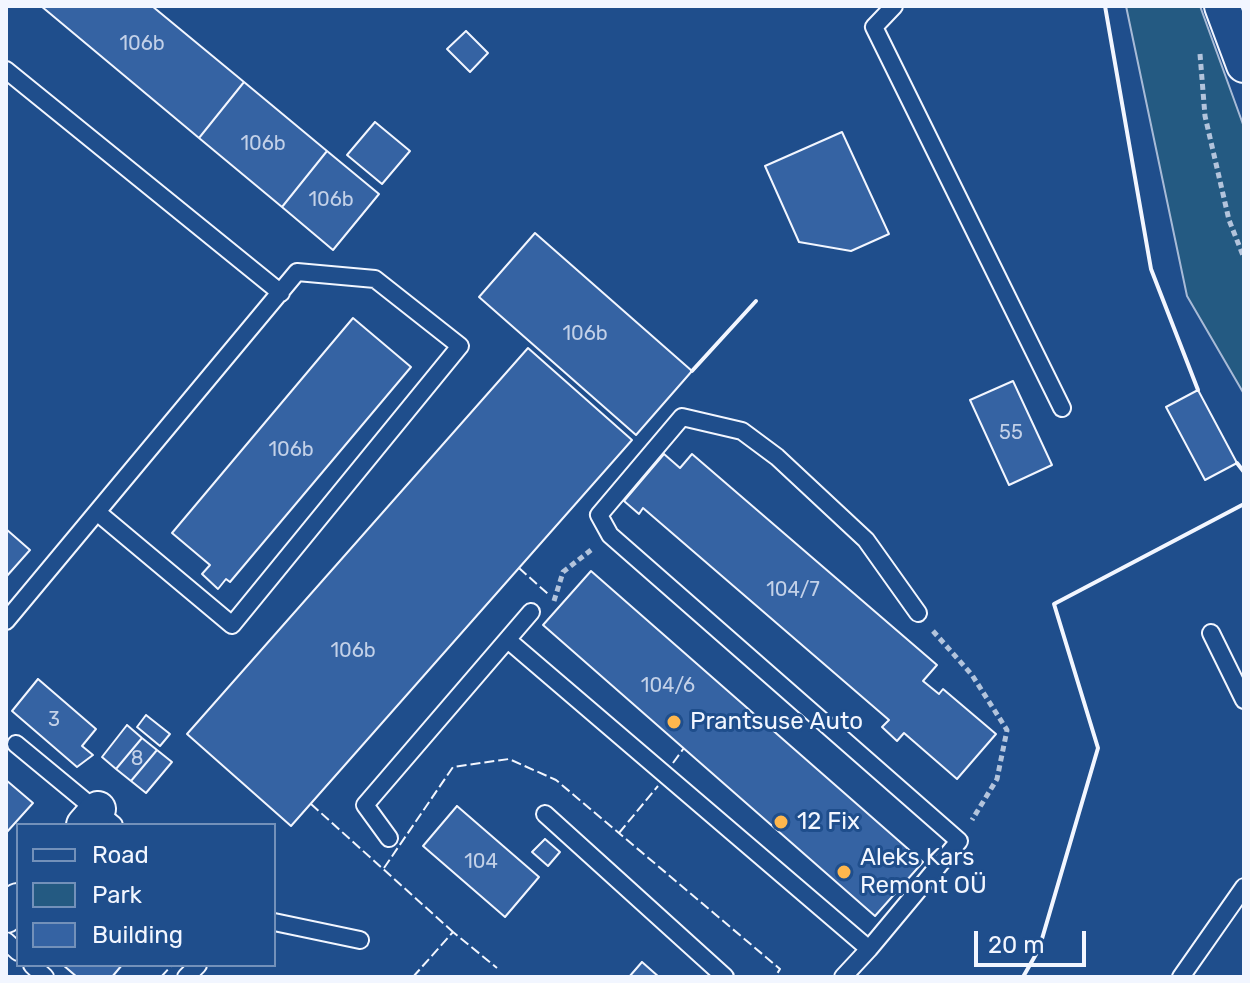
<!DOCTYPE html>
<meta charset="utf-8">
<style>
body{margin:0}
#map{position:relative;width:1250px;height:983px;overflow:hidden;background:#1f4e8c;font-family:Rubik,sans-serif}
canvas{display:block}
.frame{position:absolute;inset:0;border:8px solid #f2f6ff;pointer-events:none}
.legend{position:absolute;left:16px;top:823px;width:260px;height:144px;box-sizing:border-box;background:#1f4e8c;border:2px solid #7391ba;margin:0;padding:10px 14px;list-style:none;font-size:24px;color:#f2f6ff}
.legend li{display:flex;align-items:center;gap:16px;height:40px}
.legend b{width:40px;border:2px solid #7391ba}
.scale{position:absolute;left:974px;top:931px;width:112px;height:36px;box-sizing:border-box;border:4px solid #f2f6ff;border-top:0;padding-left:10px;font-size:24px;line-height:28px;white-space:nowrap;color:#f2f6ff;-webkit-text-stroke:6px #1f4e8c;paint-order:stroke}
</style>
<div id="map">
<canvas width="1250" height="983"></canvas>
<div class="frame"></div>
<ul class="legend">
<li><b style="height:10px;background:#1f4e8c"></b>Road</li>
<li><b style="height:22px;background:#245a82"></b>Park</li>
<li><b style="height:22px;background:#3563a3"></b>Building</li>
</ul>
<div class="scale">20 m</div>
</div>
<script>
const ctx = document.querySelector('canvas').getContext('2d');
ctx.lineJoin = 'round';
function fillPath(path, color) { ctx.fillStyle = color; ctx.fill(path, 'evenodd'); }
const poly = rows => new Path2D(rows.map(r => 'M' + r).join(''));
function stroke(path, color, width, dash) { ctx.strokeStyle = color; ctx.lineWidth = width; ctx.lineCap = dash ? 'butt' : 'round'; ctx.setLineDash(dash || []); ctx.stroke(path); }
function label(font, color, halo, rows, align = 'center') {
  ctx.font = font + ' Rubik,sans-serif'; ctx.lineWidth = 6; ctx.setLineDash([]); ctx.textBaseline = 'middle'; ctx.strokeStyle = halo; ctx.fillStyle = color; for (const [text, x, y, turn = 0] of rows) {
    ctx.save(); ctx.translate(x, y); ctx.rotate((+turn || 0) * Math.PI / 180); ctx.textAlign = isNaN(turn) ? turn : align; if (halo) ctx.strokeText(text, 0, 0); ctx.fillText(text, 0, 0); ctx.restore();
  }
}
const green = poly([
 [1126,6,1200,6,1244,127,1244,394,1187,296,1126,6]
]);
fillPath(green, '#245a82');
stroke(green, '#a8bbd7', 2);
const building = poly([
 [41,6,152,6,244,82,199,138,41,6],
 [466,31,488,53,470,72,447,49,466,31],
 [244,82,327,151,282,207,199,138,244,82],
 [375,122,410,151,382,184,347,155,375,122],
 [842,132,889,234,851,251,799,242,765,166,842,132],
 [327,151,379,194,333,250,282,207,327,151],
 [535,233,692,371,636,435,479,297,535,233],
 [353,318,411,367,230,582,226,579,218,589,202,574,210,565,172,533,353,318],
 [528,348,632,440,291,826,187,734,528,348],
 [1013,381,1052,465,1009,485,970,400,1013,381],
 [1198,390,1237,463,1205,480,1166,407,1198,390],
 [664,454,680,468,692,454,937,665,923,681,939,694,943,689,996,734,957,779,904,733,897,741,882,727,889,720,643,508,639,514,624,501,664,454],
 [6,529,30,550,6,577,6,529],
 [591,571,923,862,875,916,543,625,591,571],
 [38,679,96,729,82,746,93,755,77,767,12,711,38,679],
 [146,715,170,734,160,746,137,727,146,715],
 [127,725,142,738,116,769,102,757,127,725],
 [142,738,157,750,131,781,116,769,142,738],
 [157,750,172,762,146,793,131,781,157,750],
 [6,780,33,803,6,833,6,780],
 [457,806,539,877,505,917,423,846,457,806],
 [545,839,560,852,548,866,532,852,545,839],
 [642,962,659,977,629,977,642,962],
 [63,965,122,965,112,977,77,977,63,965]
]);
fillPath(building, '#3563a3');
stroke(building, '#f2f6ff', 2);
const service = poly([
 [894,6,874,27,1062,408],
 [6,70,281,293],
 [6,621,297,272,375,279,460,346,232,625,97,512],
 [1211,633,1244,700],
 [509,641,869,949,843,977],
 [16,744,114,825],
 [545,814,725,977],
 [389,838,365,805,531,612],
 [274,922,360,940],
 [6,941,18,952],
 [869,949,959,841,610,535,599,515,682,417,742,431,777,457,866,540,918,613],
 [32,965,45,977],
 [186,977,198,965],
 [1181,977,1244,887]
]);
const minor = poly([
 [1222,6,1244,65],
 [84,825,98,809],
 [6,915,18,901]
]);
stroke(service, '#f2f6ff', 20);
stroke(minor, '#f2f6ff', 38);
stroke(poly([
 [1200,54,1205,116,1229,220,1244,258],
 [554,601,563,572,591,550],
 [933,631,972,675,1007,730,997,779,972,820]
]), '#b3c4dc', 5, [6, 4]);
stroke(service, '#1f4e8c', 16);
stroke(minor, '#1f4e8c', 34);
stroke(poly([
 [519,568,548,594],
 [673,763,684,748],
 [311,804,453,932],
 [619,833,658,786],
 [384,868,453,767,509,759,556,780,780,969,775,977],
 [161,977,172,965],
 [413,977,453,932,497,968]
]), '#f2f6ff', 2, [10, 4]);
stroke(poly([
 [1105,6,1151,269,1198,390],
 [692,371,756,301],
 [1237,463,1244,472],
 [1023,977,1039,949,1098,748,1054,604,1244,504]
]), '#f2f6ff', 4);
for (const [x, y, r, color] of [
 [674,722,8,"#ffb74d"],
 [781,822,8,"#ffb74d"],
 [844,872,8,"#ffb74d"]
]) { const dot = new Path2D(); dot.arc(x, y, r, 0, 2 * Math.PI); ctx.fillStyle = color; ctx.fill(dot); stroke(dot, '#1f4e8c', 3); }
label('20px', '#c3d1e8', null, [
 ["106b",142,44],
 ["106b",263,144],
 ["106b",331,200],
 ["106b",585,334],
 ["55",1011,433],
 ["106b",291,450],
 ["104/7",793,590],
 ["106b",353,651],
 ["104/6",668,686],
 ["3",54,720],
 ["8",137,759],
 ["104",481,862]
]);
label('24px', '#f2f6ff', '#1f4e8c', [
 ["Prantsuse Auto",690,722],
 ["12 Fix",797,822],
 ["Aleks Kars",860,858],
 ["Remont OÜ",860,886]
], 'left');
</script>
